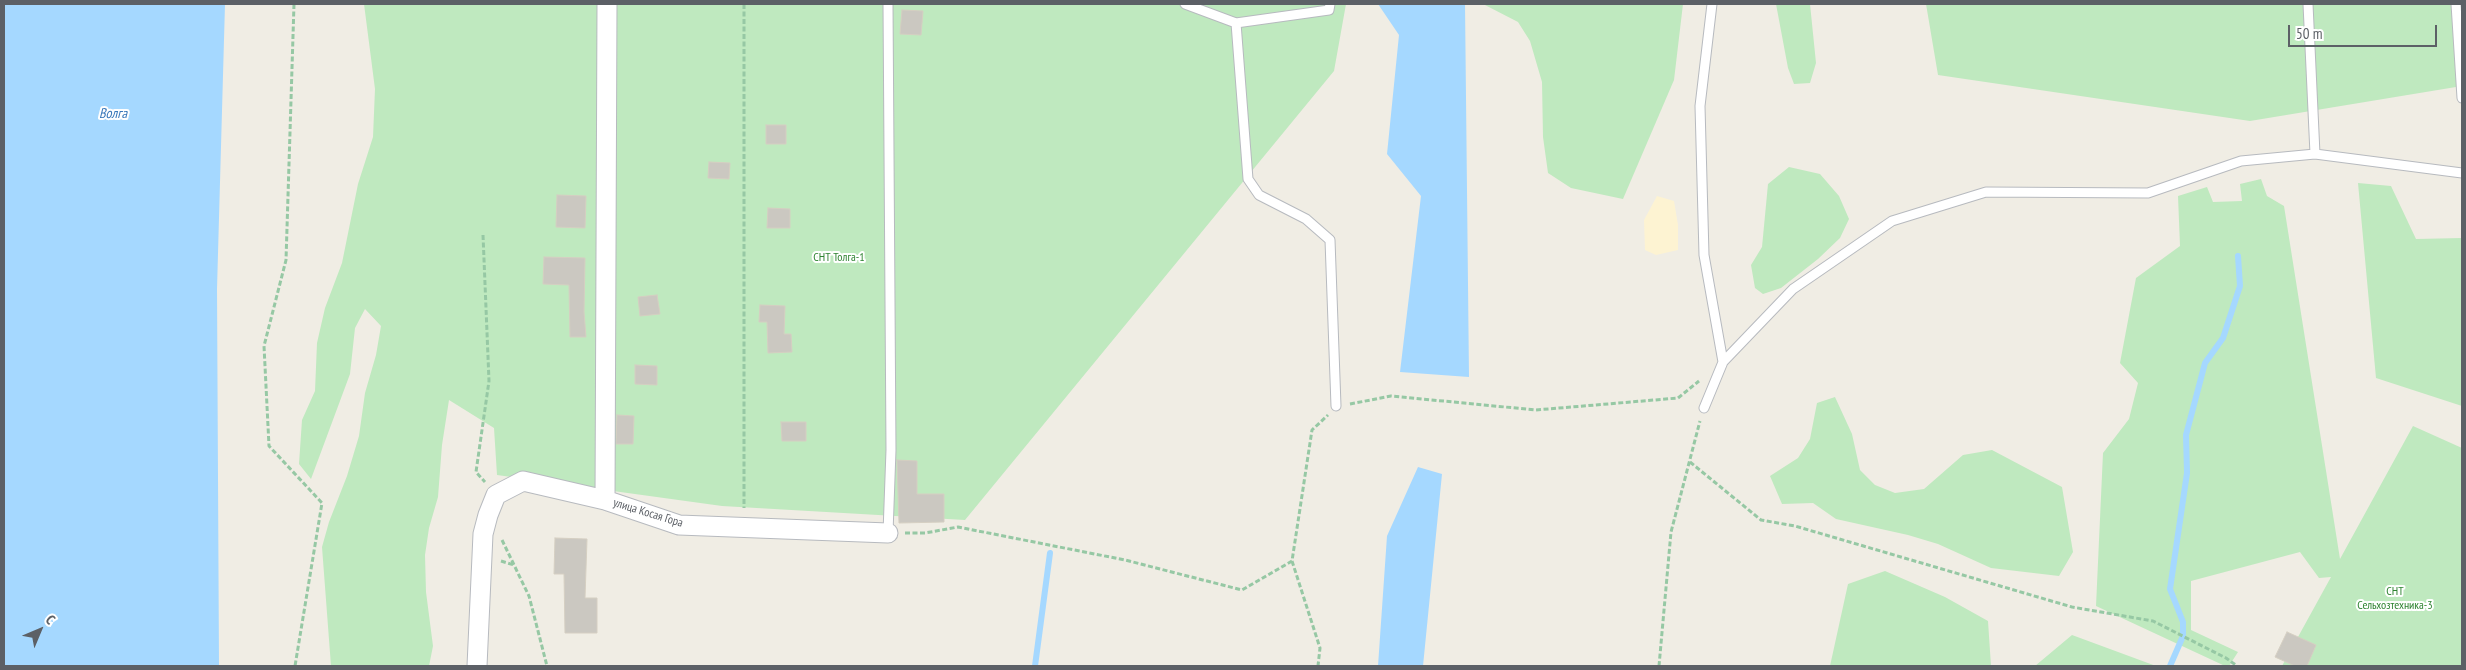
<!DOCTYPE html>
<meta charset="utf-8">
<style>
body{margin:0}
#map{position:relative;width:2466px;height:670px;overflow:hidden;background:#f0ede4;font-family:"PT Sans Narrow",sans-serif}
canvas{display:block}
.frame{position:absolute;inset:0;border:5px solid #5c6066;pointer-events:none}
.north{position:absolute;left:15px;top:605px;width:50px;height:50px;-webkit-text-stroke:4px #fff;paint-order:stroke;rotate:45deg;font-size:14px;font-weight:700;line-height:20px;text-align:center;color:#5c6066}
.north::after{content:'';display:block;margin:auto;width:18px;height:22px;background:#5c6066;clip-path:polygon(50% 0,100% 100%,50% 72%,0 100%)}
.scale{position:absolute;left:2288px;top:25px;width:149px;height:22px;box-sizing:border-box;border:2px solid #5c6066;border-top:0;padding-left:6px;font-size:15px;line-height:18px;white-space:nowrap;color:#5c6066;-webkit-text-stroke:4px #fff;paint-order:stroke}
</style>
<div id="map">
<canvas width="2466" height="670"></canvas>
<div class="frame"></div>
<div class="north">С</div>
<div class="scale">50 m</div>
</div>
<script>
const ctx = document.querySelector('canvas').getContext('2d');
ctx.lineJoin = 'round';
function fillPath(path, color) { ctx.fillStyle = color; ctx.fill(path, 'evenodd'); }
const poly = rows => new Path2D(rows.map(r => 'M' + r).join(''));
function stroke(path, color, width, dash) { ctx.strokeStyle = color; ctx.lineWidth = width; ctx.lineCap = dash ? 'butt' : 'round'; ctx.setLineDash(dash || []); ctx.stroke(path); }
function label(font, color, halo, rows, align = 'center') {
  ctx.font = font + ' "PT Sans Narrow",sans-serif'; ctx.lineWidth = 4; ctx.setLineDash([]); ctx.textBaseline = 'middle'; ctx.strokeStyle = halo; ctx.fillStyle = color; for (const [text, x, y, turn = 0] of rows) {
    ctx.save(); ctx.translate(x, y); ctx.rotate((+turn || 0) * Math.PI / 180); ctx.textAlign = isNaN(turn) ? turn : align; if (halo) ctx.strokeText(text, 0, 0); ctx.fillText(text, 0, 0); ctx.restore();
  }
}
fillPath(poly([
 [364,4,1346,4,1334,71,965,520,722,506,497,475,494,428,449,400,442,445,438,497,429,528,425,555,426,592,433,646,429,666,331,666,322,547,329,522,347,476,359,436,365,393,376,355,381,326,365,309,355,328,350,374,311,479,299,464,302,420,315,391,317,343,325,308,342,263,358,184,373,137,375,89],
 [1483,4,1683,4,1674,80,1623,199,1571,188,1548,173,1543,137,1542,82,1530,41,1518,22],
 [1776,4,1810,4,1816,63,1810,83,1794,84,1788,68],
 [1926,4,2462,4,2462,86,2250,121,1938,75],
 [1789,167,1820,174,1839,196,1849,219,1840,238,1818,259,1781,288,1763,294,1755,288,1751,265,1762,247,1768,184],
 [2261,179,2267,196,2284,206,2340,559,2413,426,2462,448,2462,666,2282,666,2331,577,2319,578,2300,552,2191,581,2191,630,2238,652,2229,666,2225,666,2096,606,2103,453,2129,419,2138,383,2120,363,2136,278,2180,246,2178,196,2207,187,2213,202,2242,201,2240,184],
 [2358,183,2391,186,2416,239,2462,238,2462,406,2376,378],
 [1835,397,1852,434,1860,470,1875,485,1895,493,1924,489,1963,455,1992,450,2062,487,2073,552,2059,576,1991,568,1938,544,1908,535,1836,519,1813,503,1782,504,1770,476,1798,458,1810,439,1817,403],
 [1885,571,1945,597,1988,621,1991,666,1830,666,1848,584],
 [2072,635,2156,666,2035,666]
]), '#bfe9bf');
fillPath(poly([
 [1657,196,1674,201,1678,225,1678,250,1656,255,1645,250,1644,220]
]), '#fdf3d2');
fillPath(poly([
 [4,4,225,4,217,289,219,666,4,666],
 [1378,4,1465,4,1469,377,1400,372,1421,196,1387,154,1399,35],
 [1418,467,1442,474,1423,666,1378,666,1387,536]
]), '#a5d8ff');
stroke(poly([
 [1035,666,1050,553],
 [2170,666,2183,636,2183,622,2170,589,2187,473,2186,435,2205,363,2223,338,2240,286,2238,256]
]), '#a5d8ff', 6);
const building = poly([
 [902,10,923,11,921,35,900,34,902,10],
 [766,125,786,125,786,144,766,144,766,125],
 [709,162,730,163,729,179,708,178,709,162],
 [557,195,586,196,585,228,556,227,557,195],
 [768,208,790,209,790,228,767,228,768,208],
 [544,257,585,258,584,312,586,337,570,337,569,285,543,284,544,257],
 [657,295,660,314,640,316,638,297,657,295],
 [760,305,785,306,784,334,791,334,792,352,768,353,767,322,759,322,760,305],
 [635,365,657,366,657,385,635,384,635,365],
 [617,415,634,416,633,444,616,444,617,415],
 [781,422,806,422,806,441,782,441,781,422],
 [897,460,917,461,917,494,944,494,944,522,899,523,897,460],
 [555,538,587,539,585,598,597,598,597,633,565,633,564,574,554,574,555,538],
 [2287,632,2316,645,2307,666,2295,666,2275,657,2287,632]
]);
fillPath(building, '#cbc8c1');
stroke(building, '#d5cfc2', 1);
const lane = poly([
 [888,4,891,450,888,533],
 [1185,4,1236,23],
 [1330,4,1329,10,1236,23,1248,179,1259,195,1306,219,1330,240,1336,406],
 [2308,4,2315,154],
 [2456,4,2462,98],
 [1723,362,1793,289,1892,221,1986,192,2148,193,2241,161,2315,154,2462,173],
 [1704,408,1723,362,1704,255,1700,106,1712,4]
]);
const street = poly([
 [605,500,607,4],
 [477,666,483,534,488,515,496,495,523,481,605,500,679,525,888,533]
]);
stroke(lane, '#b7babf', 11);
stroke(street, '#b7babf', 21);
stroke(poly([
 [294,4,286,260,264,346,269,446,322,503,295,666],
 [744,4,744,508],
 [483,235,489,381,476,472,485,482],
 [1350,404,1391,396,1536,410,1678,398,1699,381],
 [1690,462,1761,520,1795,526,2072,607,2153,621,2226,658,2237,666],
 [905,533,925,533,958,527,1125,560,1242,590,1292,561,1312,430,1328,415],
 [502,540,529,596,547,666],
 [501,561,514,565],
 [1292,561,1320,648,1318,666],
 [1659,666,1671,532,1700,421]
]), '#96c8a4', 3, [5, 2.5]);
stroke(lane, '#fff', 9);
stroke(street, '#fff', 19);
label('12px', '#2e8331', '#fff', [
 ["СНТ Толга-1",839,258],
 ["СНТ",2395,592],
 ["Сельхозтехника-3",2395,606]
]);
label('12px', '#5c6066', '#fff', [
 ["улица Косая Гора",648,513,17]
]);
label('italic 14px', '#3978ba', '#fff', [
 ["Волга",113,114]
]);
</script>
